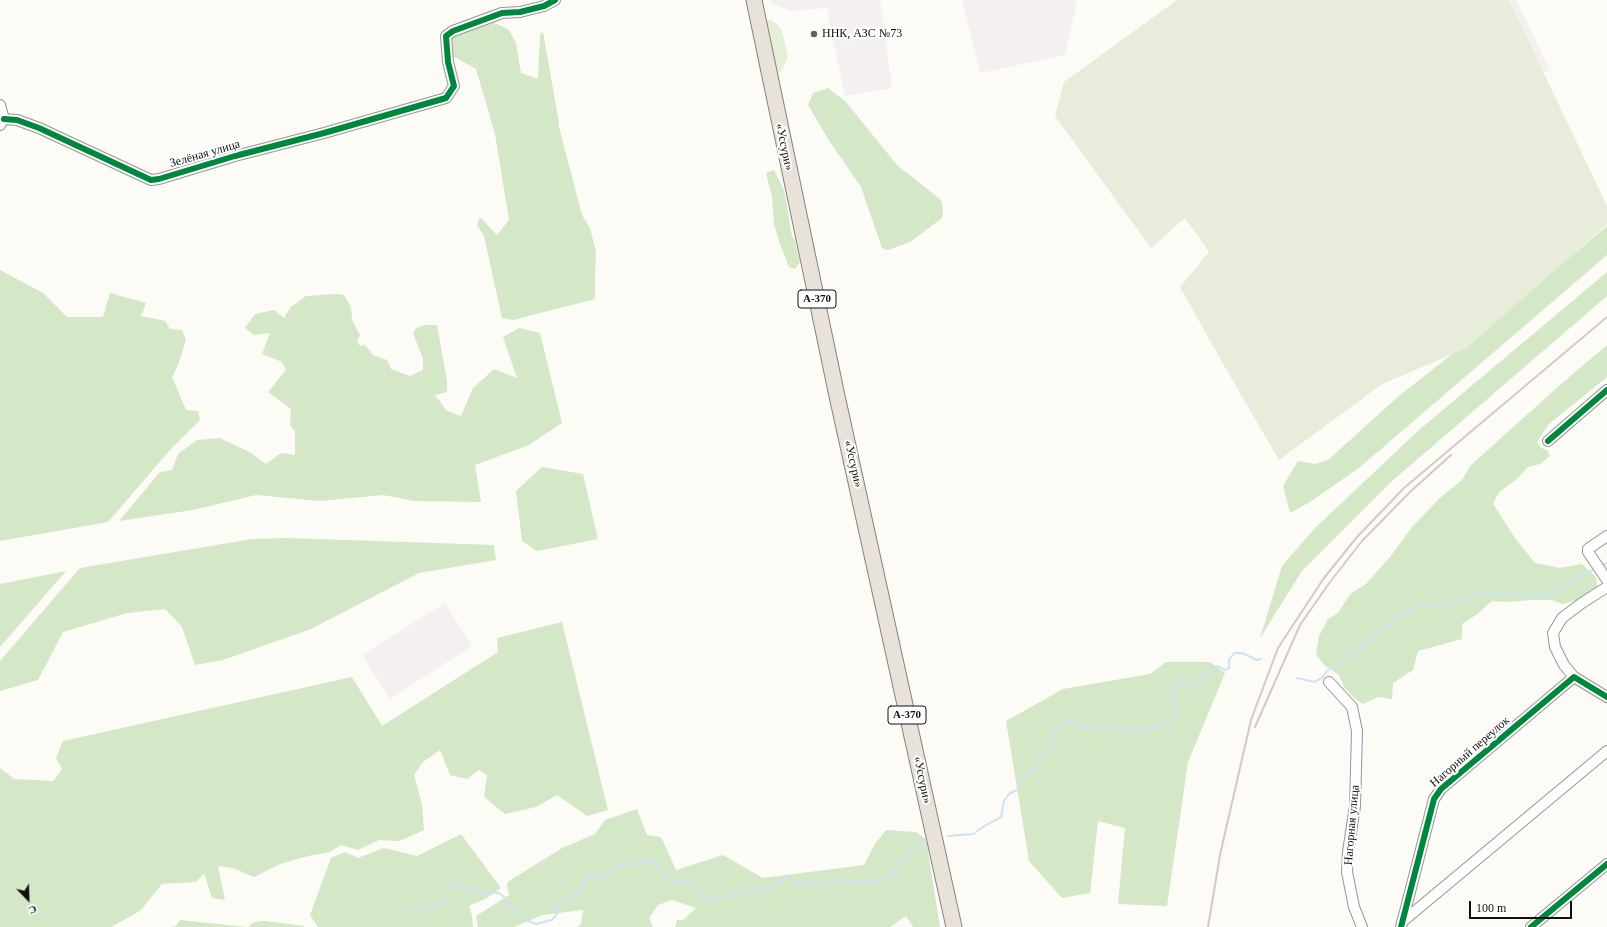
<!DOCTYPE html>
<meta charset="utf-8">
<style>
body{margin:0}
#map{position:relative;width:1607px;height:927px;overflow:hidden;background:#fcfbf6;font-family:Georgia,serif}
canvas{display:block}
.north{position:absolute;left:8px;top:879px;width:40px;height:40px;-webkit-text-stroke:3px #fff;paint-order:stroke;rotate:157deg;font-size:11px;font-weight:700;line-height:16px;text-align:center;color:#101010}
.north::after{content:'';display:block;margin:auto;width:14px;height:18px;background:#101010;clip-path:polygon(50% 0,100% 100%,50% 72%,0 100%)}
.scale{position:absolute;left:1469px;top:901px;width:103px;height:18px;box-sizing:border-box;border:2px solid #101010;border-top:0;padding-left:5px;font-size:12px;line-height:14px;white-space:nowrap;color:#101010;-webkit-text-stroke:3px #fff;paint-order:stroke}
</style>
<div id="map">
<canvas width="1607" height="927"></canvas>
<div class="north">С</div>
<div class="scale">100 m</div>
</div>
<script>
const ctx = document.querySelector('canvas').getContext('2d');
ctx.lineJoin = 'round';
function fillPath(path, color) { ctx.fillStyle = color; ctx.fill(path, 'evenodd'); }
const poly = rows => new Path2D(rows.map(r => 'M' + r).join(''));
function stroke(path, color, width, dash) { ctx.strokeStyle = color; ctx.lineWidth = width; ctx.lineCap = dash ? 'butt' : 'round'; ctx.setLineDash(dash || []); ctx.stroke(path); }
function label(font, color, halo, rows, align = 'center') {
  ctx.font = font + ' Georgia,serif'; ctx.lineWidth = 4; ctx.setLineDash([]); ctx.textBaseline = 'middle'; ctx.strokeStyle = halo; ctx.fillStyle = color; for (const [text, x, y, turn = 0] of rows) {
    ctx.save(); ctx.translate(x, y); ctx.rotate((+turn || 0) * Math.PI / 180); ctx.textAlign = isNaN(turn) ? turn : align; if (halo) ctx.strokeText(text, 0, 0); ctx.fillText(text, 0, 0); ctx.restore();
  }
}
fillPath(poly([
 [770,0,880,0,892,88,845,96,827,8,791,11,771,3],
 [962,0,1077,0,1065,55,980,73],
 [1509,0,1516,0,1550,70,1542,73],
 [445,603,472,646,390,699,362,655]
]), '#f4eff1');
fillPath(poly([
 [770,19,777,24,782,31,788,57,781,72,776,72,765,23]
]), '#e4f0d8');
fillPath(poly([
 [489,20,509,30,516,43,521,73,538,79,540,35,543,32,559,123,559,127,582,215,590,228,596,252,595,274,595,299,513,320,502,318,484,236,477,225,480,217,497,235,509,220,495,134,476,69,451,55,451,39,461,31],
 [828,88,846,102,897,165,941,200,943,210,942,218,910,242,888,250,882,248,861,187,828,139,808,105,813,93],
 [774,170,784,190,792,236,795,241,800,262,795,269,789,267,780,244,774,224,772,197,766,173],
 [1607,226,1607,255,1359,468,1310,502,1290,513,1283,486,1298,461,1315,464,1328,460,1400,395,1473,338],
 [0,270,43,293,67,317,103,317,110,293,146,303,141,316,165,321,170,329,182,330,186,340,178,365,172,377,186,410,198,411,200,420,170,450,108,522,0,541],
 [1607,272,1607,296,1391,482,1302,571,1260,638,1282,566,1314,529,1419,430],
 [337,294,344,295,351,307,352,320,360,335,357,341,360,346,365,345,373,355,387,360,391,369,410,376,423,370,423,359,413,333,416,328,425,325,437,325,447,381,447,392,435,395,447,411,461,416,473,388,494,369,517,378,503,337,519,328,540,333,562,423,529,445,475,465,481,502,415,501,383,495,320,501,256,495,193,510,119,521,160,472,172,470,178,454,197,440,220,438,251,453,266,464,281,453,295,455,295,431,290,425,291,409,268,392,286,370,282,362,262,354,270,333,254,335,245,328,255,314,274,310,284,318,291,307,306,296],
 [1607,345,1607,377,1549,424,1537,442,1541,448,1547,450,1550,456,1540,464,1528,467,1516,480,1499,492,1493,504,1515,538,1535,563,1560,568,1581,564,1584,566,1596,577,1598,589,1585,598,1562,604,1552,600,1531,600,1508,602,1492,601,1476,615,1462,624,1462,639,1418,651,1413,670,1393,683,1392,699,1378,697,1363,704,1354,698,1344,687,1339,675,1324,665,1316,654,1319,636,1328,619,1338,613,1350,594,1366,584,1390,557,1413,526,1440,498,1462,480,1470,466,1561,384],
 [542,467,583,474,598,539,537,551,522,541,516,491],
 [287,538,494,545,496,560,419,573,311,629,223,660,195,665,182,627,165,609,127,613,63,632,38,680,0,691,0,661,80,568,252,539],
 [66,571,0,647,0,584],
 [562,622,608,810,587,816,557,795,536,807,505,814,484,797,487,775,479,770,467,779,450,775,440,750,423,762,414,775,422,804,424,830,400,841,379,840,358,850,341,845,330,852,308,856,280,864,254,877,233,868,218,866,225,900,212,898,204,873,196,882,162,884,140,911,111,927,0,927,0,768,14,779,53,781,62,769,56,758,63,741,352,677,382,726,498,652,497,638],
 [1166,662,1210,662,1225,673,1188,762,1167,906,1118,904,1125,828,1098,821,1090,893,1062,898,1029,861,1006,721,1063,689,1150,674],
 [637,809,647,835,661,837,676,870,723,855,763,878,864,865,875,844,886,830,916,832,926,839,940,927,913,927,906,916,890,927,675,927,677,920,683,920,696,908,672,900,658,905,649,918,653,927,577,927,581,924,583,910,543,915,514,927,478,927,476,916,509,895,507,884,509,881,562,848,595,834,605,820],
 [461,834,501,888,487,898,469,906,472,916,473,927,318,927,310,915,331,858,345,852,358,858,384,848,417,856],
 [180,920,247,927,171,927,176,926],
 [265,921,305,926,304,927,248,927,254,922]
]), '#d4e7c7');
fillPath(poly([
 [1177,0,1509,0,1607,206,1607,224,1467,348,1382,384,1279,460,1226,369,1180,287,1209,252,1185,218,1151,248,1055,116,1064,82]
]), '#e7ecdb');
stroke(poly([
 [1601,566,1607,563],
 [1297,678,1314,682,1322,678,1327,671,1363,646,1376,633,1384,630,1395,618,1419,607,1427,604,1444,606,1484,592,1494,592,1511,595,1547,596,1563,588,1576,578,1595,569],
 [948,836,973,834,986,825,1001,817,1004,801,1009,794,1017,790,1020,782,1034,770,1036,762,1049,752,1052,745,1052,736,1062,722,1070,721,1086,727,1102,726,1126,730,1152,729,1167,723,1176,715,1178,711,1172,700,1172,691,1179,681,1187,681,1188,684,1192,685,1200,683,1204,675,1214,667,1217,666,1225,670,1229,668,1229,660,1234,653,1242,653,1257,660,1261,659],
 [404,909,412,910,444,903,448,896,448,887,457,884,473,891,499,893,505,898,509,905,528,921,536,924,552,920,557,914,554,905,561,900,569,899,574,893,581,890,583,882,589,876,597,878,606,877,619,867,652,860,658,865,661,873,667,879,674,882,691,883,698,886,707,900,715,900,747,891,771,889,783,877,791,878,798,884,806,882,822,884,829,881,848,880,864,884,887,878,904,858,925,840]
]), '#d0e3f2', 2);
const minor = poly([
 [0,105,4,119,0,125],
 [4,119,17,120,39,128,151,180,159,179,235,156,324,133,446,98,454,86,448,62,446,36,453,31,502,13,520,12,544,6,555,0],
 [1548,441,1607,390],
 [1607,536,1588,549,1588,552,1607,580],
 [1574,677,1564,665,1555,647,1553,633,1562,618,1582,603,1607,587],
 [1329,682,1352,707,1357,731,1355,806,1348,852,1347,872,1354,907,1362,927],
 [1402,922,1607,751],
 [1401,927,1434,799,1441,789,1574,677,1607,697],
 [1531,927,1607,864]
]);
const highway = poly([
 [754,0,837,396,954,927]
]);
stroke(minor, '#969694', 12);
stroke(highway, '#848381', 17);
stroke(minor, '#fffefe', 10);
stroke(highway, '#e8e2d9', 15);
stroke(poly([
 [1255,727,1300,625,1330,582,1362,541,1410,492,1451,455],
 [1208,927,1220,855,1251,720,1278,648,1295,622,1324,578,1357,537,1404,488,1607,317]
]), '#d7c8c6', 2);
stroke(poly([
 [4,119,17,120,39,128,151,180,159,179,235,156,324,133,446,98,454,86,448,62,446,36,453,31,502,13,520,12,544,6,555,0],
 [1548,441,1607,390],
 [1401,927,1434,799,1441,789,1574,677,1607,697],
 [1531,927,1607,864]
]), '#00873e', 6);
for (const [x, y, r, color] of [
 [814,34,4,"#636260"]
]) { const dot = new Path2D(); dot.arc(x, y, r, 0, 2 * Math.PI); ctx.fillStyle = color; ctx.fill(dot); stroke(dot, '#fff', 1.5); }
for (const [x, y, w] of [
 [817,299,38],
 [907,715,38]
]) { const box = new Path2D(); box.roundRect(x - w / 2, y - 9, w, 18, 3); ctx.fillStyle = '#fff'; ctx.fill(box); stroke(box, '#101010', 1); }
label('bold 11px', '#101010', null, [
 ["А-370",817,299],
 ["А-370",907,715]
]);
label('12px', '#101010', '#fff', [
 ["ННК, АЗС №73",822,34]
], 'left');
label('12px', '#101010', '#fff', [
 ["«Уссури»",784,147,78],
 ["Зелёная улица",205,154,-16],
 ["«Уссури»",853,464,77],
 ["Нагорный переулок",1470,752,-41],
 ["«Уссури»",922,780,78],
 ["Нагорная улица",1352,825,-85]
]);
</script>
